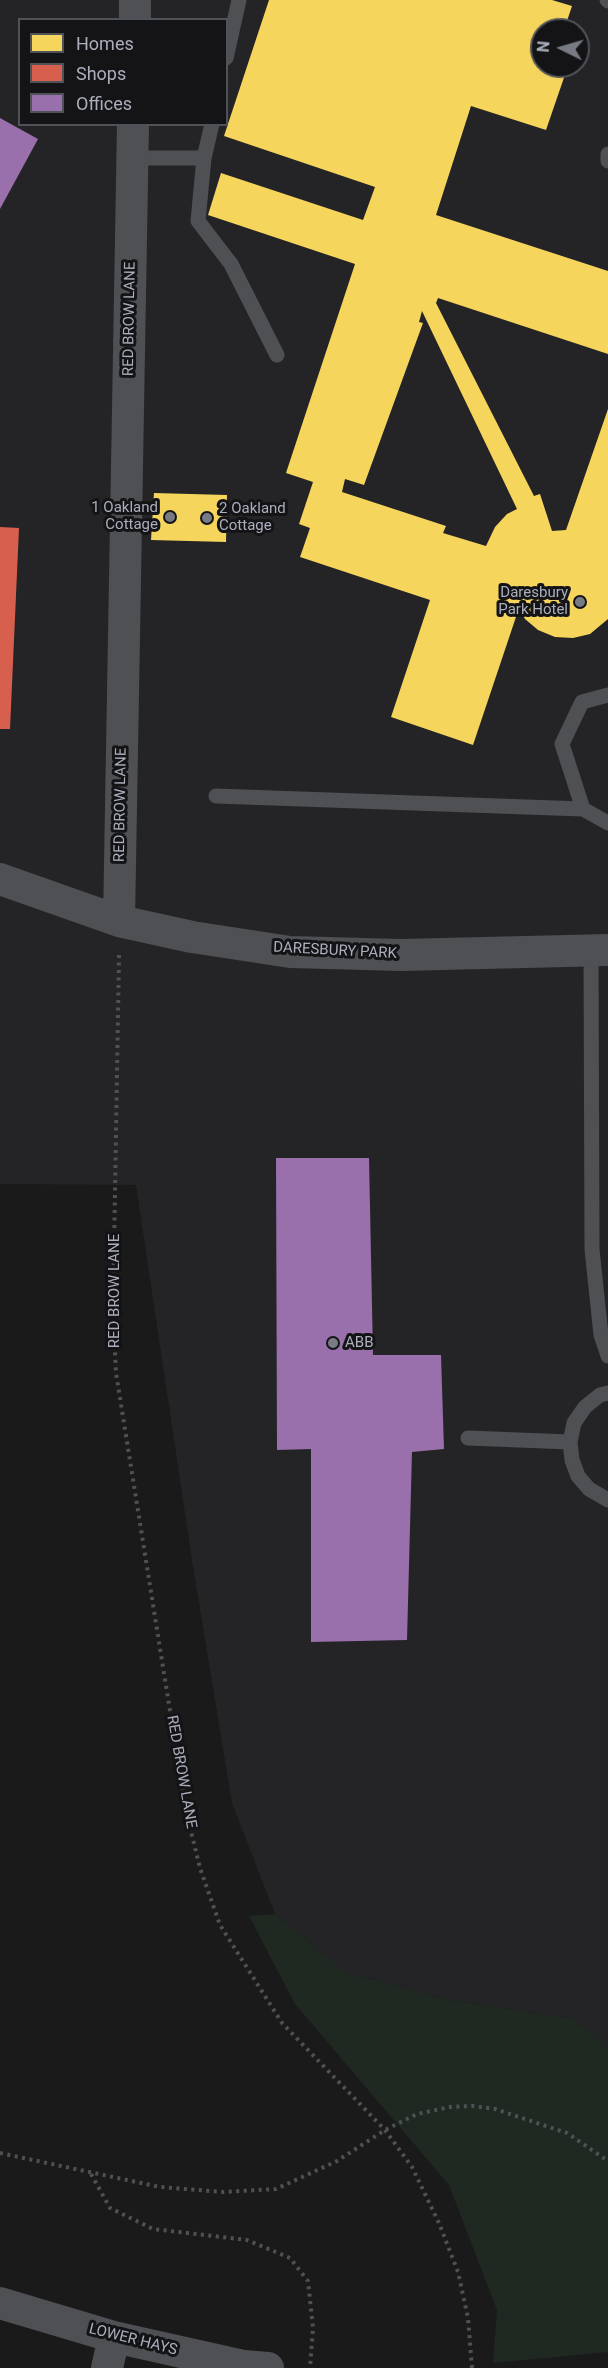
<!DOCTYPE html>
<style>
body{margin:0}
#map{position:relative;width:608px;height:2368px;overflow:hidden;background:#1a1a1b;font-family:Roboto,sans-serif}
canvas{display:block}
.legend{position:absolute;left:18px;top:18px;width:210px;height:108px;box-sizing:border-box;background:#141417;border:2px solid #505259;margin:0;padding:8px 10px;list-style:none;font-size:18px;color:#abafbc}
.legend li{display:flex;align-items:center;gap:12px;height:30px}
.legend b{width:30px;border:2px solid #505259}
.north{position:absolute;left:530px;top:18px;width:60px;height:60px;box-sizing:border-box;background:#141417;border:2px solid #505259;border-radius:50%;rotate:275deg;font-size:16px;font-weight:700;line-height:24px;text-align:center;color:#abafbc}
.north::after{content:'';display:block;margin:auto;width:21px;height:27px;background:#787b84;clip-path:polygon(50% 0,100% 100%,50% 72%,0 100%)}
</style>
<div id="map">
<canvas width="608" height="2368"></canvas>
<ul class="legend">
<li><b style="height:16px;background:#f6d55c"></b>Homes</li>
<li><b style="height:16px;background:#d6604d"></b>Shops</li>
<li><b style="height:16px;background:#9970ab"></b>Offices</li>
</ul>
<div class="north">N</div>
</div>
<script>
const ctx = document.querySelector('canvas').getContext('2d');
ctx.lineJoin = 'round';
function fillPath(path, color) { ctx.fillStyle = color; ctx.fill(path, 'evenodd'); }
const poly = rows => new Path2D(rows.map(r => 'M' + r).join(''));
function stroke(path, color, width, dash) { ctx.strokeStyle = color; ctx.lineWidth = width; ctx.lineCap = dash ? 'butt' : 'round'; ctx.setLineDash(dash || []); ctx.stroke(path); }
function label(font, color, halo, rows, align = 'center') {
  ctx.font = font + ' Roboto,sans-serif'; ctx.lineWidth = 6; ctx.setLineDash([]); ctx.textBaseline = 'middle'; ctx.strokeStyle = halo; ctx.fillStyle = color; for (const [text, x, y, turn = 0] of rows) {
    ctx.save(); ctx.translate(x, y); ctx.rotate((+turn || 0) * Math.PI / 180); ctx.textAlign = isNaN(turn) ? turn : align; if (halo) ctx.strokeText(text, 0, 0); ctx.fillText(text, 0, 0); ctx.restore();
  }
}
fillPath(poly([
 [0,0,608,0,608,2047,572,2018,449,2000,346,1972,275,1914,232,1803,192,1560,136,1185,0,1184],
 [20,20,226,20,226,124,20,124],
 [542,30,578,30,578,66,542,66]
]), '#242427');
fillPath(poly([
 [275,1914,346,1972,449,2000,572,2018,608,2047,608,2352,493,2363,497,2310,449,2185,295,2004,249,1916]
]), '#202822');
fillPath(poly([
 [269,0,552,0,572,6,564,30,542,30,542,66,568,66,546,130,471,106,436,215,608,271,608,354,438,298,436,303,534,496,540,494,552,531,566,530,608,409,608,619,590,634,573,638,555,637,538,630,525,619,519,608,473,745,391,717,430,600,300,557,310,528,299,524,313,482,286,473,355,264,208,215,221,173,363,220,375,187,224,136],
 [422,311,517,509,507,514,495,527,486,546,443,533,446,526,342,492,345,479,364,485,423,323,419,322],
 [154,493,227,495,226,542,151,540]
]), '#f6d55c');
fillPath(poly([
 [0,527,19,528,10,729,0,729]
]), '#d6604d');
fillPath(poly([
 [0,118,38,139,0,209],
 [276,1158,369,1158,373,1355,441,1355,444,1449,412,1452,407,1640,311,1642,311,1449,277,1450]
]), '#9970ab');
stroke(poly([
 [119,955,113,1310,116,1373,186,1811,200,1868,220,1925,282,2023,385,2130,412,2167,439,2223,458,2272,468,2318,472,2368],
 [0,2153,160,2187,223,2192,276,2189,337,2161,385,2130,417,2114,450,2107,472,2106,495,2109,567,2133,608,2161],
 [91,2174,110,2208,153,2229,247,2240,290,2258,308,2281,313,2328,310,2368]
]), '#505155', 4, [3, 4.5]);
stroke(poly([
 [607,0,608,1],
 [226,58,239,0],
 [608,154,608,161],
 [133,158,204,158,212,124],
 [204,158,198,221,231,264,277,355],
 [608,695,582,702,562,744,583,809,608,823],
 [216,796,583,809],
 [591,950,592,1249,601,1335,608,1356],
 [608,1393,600,1395,585,1407,574,1423,570,1442,572,1460,578,1476,589,1489,608,1500],
 [468,1438,570,1442]
]), '#4e5054', 15);
stroke(poly([
 [135,20,135,0],
 [0,879,119,921,192,937,290,952,401,955,608,950],
 [119,921,133,124],
 [0,2303,114,2337,244,2366,268,2368],
 [107,2368,114,2337]
]), '#4e5054', 32);
for (const [x, y, r, color] of [
 [170,517,6,"#787b84"],
 [207,518,6,"#787b84"],
 [580,602,6,"#787b84"],
 [333,1343,6,"#787b84"]
]) { const dot = new Path2D(); dot.arc(x, y, r, 0, 2 * Math.PI); ctx.fillStyle = color; ctx.fill(dot); stroke(dot, '#141417', 2); }
label('15px', '#abafbc', '#141417', [
 ["RED BROW LANE",130,319,-89],
 ["RED BROW LANE",121,805,-89],
 ["DARESBURY PARK",335,951,3],
 ["RED BROW LANE",115,1291,-90],
 ["RED BROW LANE",181,1772,80],
 ["LOWER HAYS",133,2340,14]
]);
label('15px', '#abafbc', '#141417', [
 ["1 Oakland",158,508],
 ["Cottage",158,525],
 ["2 Oakland",219,509,"left"],
 ["Cottage",219,526,"left"],
 ["Daresbury",568,593],
 ["Park Hotel",568,610],
 ["ABB",345,1343,"left"]
], 'right');
</script>
